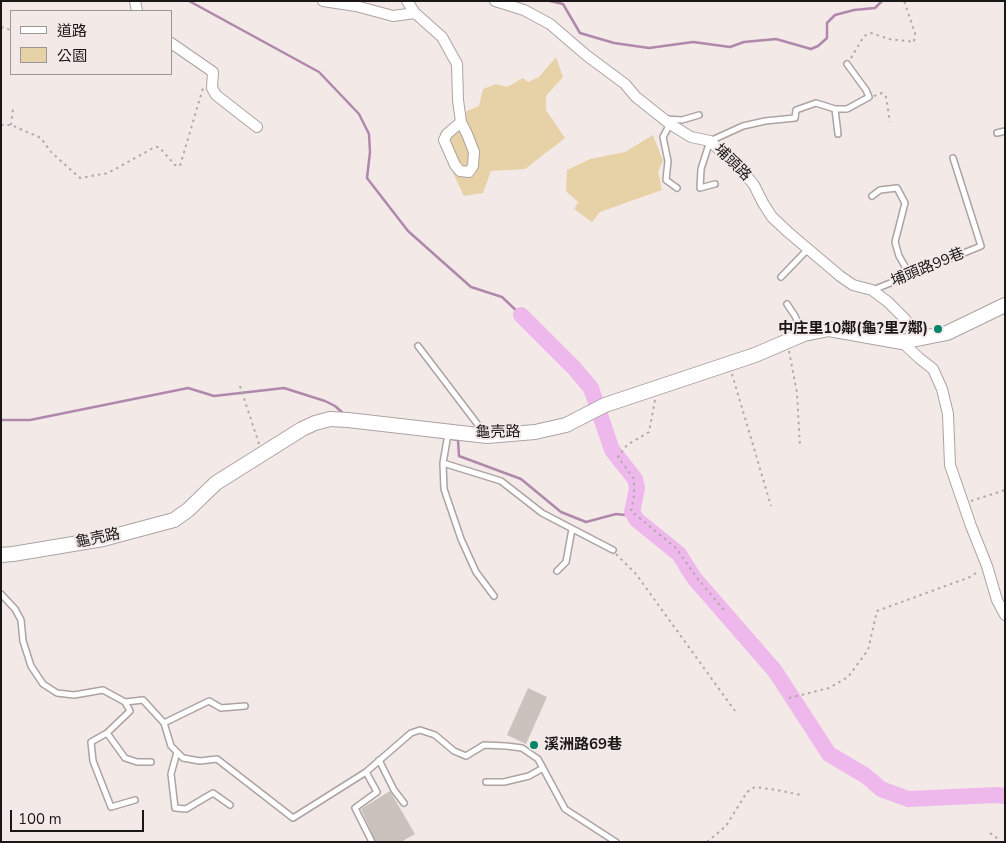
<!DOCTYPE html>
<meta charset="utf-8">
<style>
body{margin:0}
#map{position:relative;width:1006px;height:843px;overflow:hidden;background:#f3eae8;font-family:"Nunito Sans","Noto Sans TC",sans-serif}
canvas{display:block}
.frame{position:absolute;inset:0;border:2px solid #1a1716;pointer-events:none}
.legend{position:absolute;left:10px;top:10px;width:162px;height:65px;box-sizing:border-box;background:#f3eae8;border:1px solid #9c9694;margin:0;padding:6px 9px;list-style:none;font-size:15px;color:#1a1716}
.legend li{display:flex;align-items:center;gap:10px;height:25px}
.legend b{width:25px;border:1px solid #9c9694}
.scale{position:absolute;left:10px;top:810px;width:134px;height:22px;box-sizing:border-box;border:2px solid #1a1716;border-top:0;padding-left:6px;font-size:15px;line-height:18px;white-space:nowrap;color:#1a1716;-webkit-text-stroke:4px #f3eae8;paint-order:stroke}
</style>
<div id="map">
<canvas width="1006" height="843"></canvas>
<div class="frame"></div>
<ul class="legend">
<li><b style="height:6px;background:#fff"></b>道路</li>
<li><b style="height:14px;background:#e7d1a6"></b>公園</li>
</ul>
<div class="scale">100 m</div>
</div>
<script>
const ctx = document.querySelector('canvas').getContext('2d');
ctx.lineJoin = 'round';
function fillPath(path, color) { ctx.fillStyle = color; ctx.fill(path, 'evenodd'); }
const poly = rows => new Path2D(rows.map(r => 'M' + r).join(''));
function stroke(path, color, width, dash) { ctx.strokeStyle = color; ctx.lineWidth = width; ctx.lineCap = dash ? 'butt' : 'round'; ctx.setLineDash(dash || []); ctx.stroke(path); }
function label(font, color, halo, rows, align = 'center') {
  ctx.font = font + ' "Nunito Sans","Noto Sans TC",sans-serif'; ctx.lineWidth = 4; ctx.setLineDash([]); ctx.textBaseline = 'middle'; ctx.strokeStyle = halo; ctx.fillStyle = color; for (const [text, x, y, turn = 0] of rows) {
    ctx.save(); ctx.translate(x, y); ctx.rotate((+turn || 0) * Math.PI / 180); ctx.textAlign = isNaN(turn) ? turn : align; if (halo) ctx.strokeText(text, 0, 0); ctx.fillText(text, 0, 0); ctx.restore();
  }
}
fillPath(poly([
 [556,57,563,77,546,96,546,110,565,138,525,169,491,171,483,193,464,196,444,154,440,132,465,112,479,106,483,89,496,84,507,87,523,78,528,82,539,77],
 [653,135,663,161,658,172,662,190,600,212,592,222,574,209,578,202,566,191,567,170,590,159,625,152]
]), '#e7d1a6');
stroke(poly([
 [189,1,319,72,359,114,369,134,370,152,367,178,408,231,471,287,502,297,521,315],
 [550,1,563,4,580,33,614,43,649,48,693,42,730,47,744,42,776,39,811,49,818,46,827,38,827,23,835,15,854,10,875,8,882,1],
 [1,420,30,420,188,388,214,396,284,388,325,401,335,406,344,414],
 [439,437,458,440,459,456,521,479,561,512,586,522,616,514,634,516]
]), '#af88ac', 2.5);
stroke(poly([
 [521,315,574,368,591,388,612,450,635,479,637,488,632,512,637,520,679,554,694,578,775,671,829,754,866,776,881,789,908,799,997,795,1005,796]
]), '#efb8ec', 16);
fillPath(poly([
 [528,688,547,697,526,744,507,735],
 [390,791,415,834,401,842,376,842,361,809]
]), '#c9c2bd');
const lane = poly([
 [835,109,838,134],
 [665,119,682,120,699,115],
 [670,124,663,137,668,161,666,180,677,188],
 [997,133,1005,131],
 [715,184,700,188,701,169,710,141,743,126,765,121,795,118,796,110,816,103,835,109,847,109,869,97,866,90,847,64],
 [872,196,880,190,897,188,905,203,895,242,899,256,910,275],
 [781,277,808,249],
 [873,290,981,246,953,158],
 [787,304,795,316,803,334],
 [418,346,485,434],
 [448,434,443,463,444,489,461,539,476,572,494,596],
 [443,463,501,481,542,513,613,550],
 [557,571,566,562,572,529],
 [1,594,15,609,21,620,23,641,31,666,43,684,57,693,74,695,103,690,125,702,143,700,164,723,171,746,183,758,200,761,217,759,293,818,366,772,411,733,420,730,435,735,454,751,466,756,484,745,506,746,522,748,538,759,565,809,616,842],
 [125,702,130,711,107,733,91,742,93,761,111,807,135,800],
 [164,723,209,701,221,708,245,706],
 [107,733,125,758,137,762,151,762],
 [177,752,171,774,175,808,186,809,213,793,230,805],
 [379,760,394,790,404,803],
 [366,772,377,792,355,808,372,842],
 [486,782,504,782,529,776,543,768]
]);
const street = poly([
 [135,1,137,11],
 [323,1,356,6,393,16,415,13],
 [407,1,415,13,442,37,457,64,458,100,461,122,467,134,474,152,473,166,469,172,460,171,455,165,444,140,447,134,461,122],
 [495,1,524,10,550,24,586,55,625,84,636,97,670,124,691,137,710,141,744,173,754,185,763,203,772,217,788,232,840,276,853,285,872,290,888,302,905,319,918,339],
 [171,43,213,72,212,88,216,95,257,127],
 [902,342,919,358,933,369,942,389,948,414,950,465,971,526,987,566,997,600,1005,615]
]);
const secondary = poly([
 [1,555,13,554,103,539,174,520,188,510,216,483,302,429,315,423,330,419,348,420,487,436,535,432,566,425,605,405,755,355,804,334,829,329,902,342,947,333,1005,305]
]);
stroke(lane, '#aca3a2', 8);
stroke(street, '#aca3a2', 12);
stroke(secondary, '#aca3a2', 16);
stroke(poly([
 [1,27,11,30],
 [851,58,864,36,871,33,889,39,914,42,915,33,904,1],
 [874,96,882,93,886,97,890,122],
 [1,125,11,125,41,138,51,152,80,178,108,173,155,147,159,147,175,165,180,166,203,88],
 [11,125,13,109],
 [789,351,797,393,800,447],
 [732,374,771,506],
 [240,386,259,444],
 [655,400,649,432,627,445,618,457,634,479,634,496,631,511,676,548,697,578,724,610],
 [971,501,1005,490],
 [616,554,636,574,735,711],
 [789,698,829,688,848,677,868,650,877,611,970,577,979,571],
 [990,833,996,837,999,842],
 [707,842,726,826,747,792,755,787,777,790,801,795]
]), '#b1aaa8', 2, [2.5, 4]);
stroke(lane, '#fff', 5);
stroke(street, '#fff', 10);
stroke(secondary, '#fff', 14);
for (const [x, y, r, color] of [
 [938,329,5,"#008569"],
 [534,745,5,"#008569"]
]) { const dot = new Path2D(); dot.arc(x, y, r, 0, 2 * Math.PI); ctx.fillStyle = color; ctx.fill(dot); stroke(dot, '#f3eae8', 2); }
label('15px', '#1a1716', '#f3eae8', [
 ["埔頭路",732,163,45],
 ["埔頭路99巷",928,268,-22],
 ["龜壳路",498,433,-1],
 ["龜壳路",98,539,-12]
]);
label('bold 15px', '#1a1716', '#f3eae8', [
 ["中庄里10鄰(龜?里7鄰)",928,329],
 ["溪洲路69巷",544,745,"left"]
], 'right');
</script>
